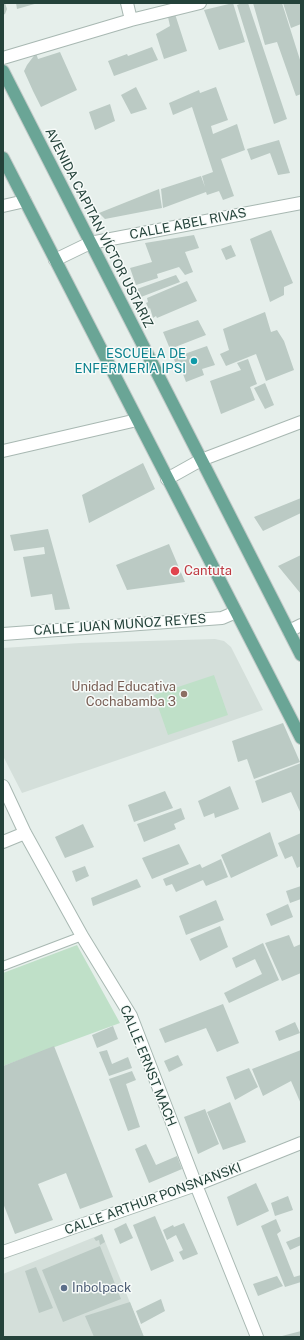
<!DOCTYPE html>
<meta charset="utf-8">
<style>
body{margin:0}
#map{position:relative;width:304px;height:1340px;overflow:hidden;background:#e6efeb;font-family:"Public Sans",sans-serif}
canvas{display:block}
.frame{position:absolute;inset:0;border:4px solid #24423a;pointer-events:none}
</style>
<div id="map">
<canvas width="304" height="1340"></canvas>
<div class="frame"></div>
</div>
<script>
const ctx = document.querySelector('canvas').getContext('2d');
ctx.lineJoin = 'round';
function fillPath(path, color) { ctx.fillStyle = color; ctx.fill(path, 'evenodd'); }
const poly = rows => new Path2D(rows.map(r => 'M' + r).join(''));
function stroke(path, color, width, dash) { ctx.strokeStyle = color; ctx.lineWidth = width; ctx.lineCap = dash ? 'butt' : 'round'; ctx.setLineDash(dash || []); ctx.stroke(path); }
function label(font, color, halo, rows, align = 'center') {
  ctx.font = font + ' "Public Sans",sans-serif'; ctx.lineWidth = 3; ctx.setLineDash([]); ctx.textBaseline = 'middle'; ctx.strokeStyle = halo; ctx.fillStyle = color; for (const [text, x, y, turn = 0] of rows) {
    ctx.save(); ctx.translate(x, y); ctx.rotate((+turn || 0) * Math.PI / 180); ctx.textAlign = isNaN(turn) ? turn : align; if (halo) ctx.strokeText(text, 0, 0); ctx.fillText(text, 0, 0); ctx.restore();
  }
}
fillPath(poly([
 [215,639,224,641,231,647,263,710,22,793,3,756,3,648,80,643],
 [102,1234,144,1337,3,1337,3,1274]
]), '#d4dfda');
fillPath(poly([
 [214,675,228,715,168,735,154,695],
 [77,945,120,1023,3,1066,3,973]
]), '#bfe0c8');
fillPath(poly([
 [3,3,5,3,7,9,5,14,3,15],
 [16,3,38,3,17,9],
 [233,3,245,42,219,50,204,10],
 [242,3,248,3,287,119,274,124,237,5],
 [253,3,282,3,301,63,301,94,296,96,277,42,265,45],
 [283,3,301,3,301,24,291,28],
 [175,14,187,51,164,59,156,34,170,26,168,17],
 [152,47,158,60,114,76,108,61,127,54,128,56],
 [60,52,77,90,41,107,33,91,24,71,27,65,36,53,38,59],
 [136,87,147,109,131,114,121,95],
 [216,87,228,120,211,126,213,134,237,124,245,150,221,159,234,196,223,200,219,191,207,195,206,192,163,208,161,189,201,176,205,187,202,176,213,172,192,107,173,115,169,103,199,90,200,93],
 [110,104,115,121,95,130,89,112],
 [279,140,290,173,278,175,270,153,251,160,247,149],
 [159,189,162,208,105,219,99,213],
 [271,230,293,283,284,287,284,295,270,302,250,239],
 [194,235,199,248,185,252,193,272,185,275,179,267,157,274,158,278,136,285,130,268,152,262,145,243],
 [231,245,236,256,226,260,221,249],
 [176,275,180,282,141,297,137,289],
 [187,281,197,301,157,318,156,316,153,318,150,308,149,309,146,303,148,302,147,298],
 [265,312,271,332,277,330,284,341,294,370,266,381,256,354,226,366,220,354,229,350,223,329],
 [198,320,206,335,170,349,163,332],
 [207,346,215,365,202,369,204,375,186,382,180,366,178,367,173,358],
 [248,359,257,384,250,387,255,400,221,414,210,381,241,370,237,363],
 [265,383,274,405,265,409,254,388],
 [143,463,155,489,89,523,82,495],
 [301,498,301,513,263,531,254,517],
 [48,529,53,547,70,609,55,610,52,594,31,597,23,557,45,554,44,547,14,551,10,535],
 [169,544,185,582,127,590,116,565],
 [301,555,301,594,278,566],
 [283,723,300,762,254,779,247,759,238,762,232,741],
 [301,763,301,814,291,792,262,803,255,781],
 [230,786,239,809,215,818,214,813,204,817,198,801],
 [165,791,173,808,134,822,128,805],
 [181,808,185,819,174,824,176,829,144,842,137,824],
 [83,824,94,847,65,858,55,837],
 [270,832,278,856,231,878,221,855],
 [301,833,301,866,297,868,292,856,285,859,278,843],
 [179,844,189,864,152,879,142,858],
 [221,859,228,877,206,886,203,880,176,892,172,884,166,886,163,879,200,864,202,868],
 [85,866,89,876,76,882,72,871],
 [137,879,141,887,93,906,91,898],
 [301,886,301,899,290,903,286,891],
 [216,900,224,920,186,935,179,916],
 [288,904,293,917,271,926,266,914],
 [220,926,228,947,200,961,190,939],
 [289,935,294,947,301,944,301,973,282,981,265,943],
 [263,943,279,980,229,1003,224,993,262,974,255,959,236,968,232,958],
 [223,1004,239,1043,217,1052,206,1028,165,1043,159,1029],
 [295,1022,300,1033,279,1041,275,1031],
 [113,1026,118,1039,97,1048,92,1035],
 [54,1046,113,1197,80,1209,66,1173,38,1184,53,1220,15,1234,3,1203,3,1066],
 [107,1050,112,1064,128,1057,132,1068,109,1076,99,1052],
 [301,1050,301,1104,291,1081,263,1096,252,1069],
 [178,1055,183,1065,169,1072,164,1061],
 [249,1068,258,1087,235,1100,226,1077],
 [132,1071,136,1080,126,1084,140,1127,128,1131,109,1079],
 [230,1102,246,1142,223,1150,207,1112],
 [205,1109,219,1144,198,1154,184,1117],
 [146,1144,156,1165,177,1156,182,1169,149,1183,135,1149],
 [256,1183,269,1211,237,1226,227,1197],
 [288,1196,293,1210,275,1216,271,1203],
 [155,1216,174,1261,151,1271,133,1225],
 [276,1219,281,1231,277,1234,294,1277,301,1275,301,1282,285,1287,261,1226],
 [126,1223,133,1238,120,1244,114,1229],
 [184,1223,198,1254,183,1260,179,1252,183,1250,176,1235,167,1240,163,1230,173,1225,174,1227],
 [102,1234,105,1242,100,1245,99,1240,96,1241,94,1238],
 [301,1236,301,1245,290,1250,286,1242],
 [100,1246,121,1299,63,1322,42,1270],
 [36,1267,53,1308,39,1313,25,1271],
 [277,1276,283,1286,258,1296,253,1284],
 [161,1299,165,1311,141,1324,136,1311],
 [130,1302,144,1337,94,1337,85,1316],
 [301,1331,301,1337,282,1337,282,1336]
]), '#bbcac4');
const service = poly([
 [3,966,82,936]
]);
const minor = poly([
 [127,3,131,20],
 [3,58,131,20,200,3],
 [3,206,25,201],
 [55,260,90,243,301,203],
 [3,451,137,420],
 [167,479,201,460,301,422],
 [289,631,301,625],
 [3,786,25,833,82,936,131,1016,196,1185,257,1337],
 [3,842,25,833],
 [3,1252,196,1185,301,1143]
]);
const tertiary = poly([
 [3,634,222,618,236,612]
]);
const primary = poly([
 [3,71,301,655],
 [3,158,301,738]
]);
stroke(service, '#a8b8b2', 10);
stroke(minor, '#a8b8b2', 14);
stroke(tertiary, '#a8b8b2', 14);
stroke(primary, '#c2cac8', 14);
stroke(service, '#fff', 8);
stroke(minor, '#fff', 12);
stroke(tertiary, '#fff', 12);
stroke(primary, '#6aa596', 12);
for (const [x, y, r, color] of [
 [194,361,4,"#0f9aa8"],
 [175,571,5,"#e0444e"],
 [184,694,4,"#8d6e63"],
 [64,1288,4,"#5c6f8a"]
]) { const dot = new Path2D(); dot.arc(x, y, r, 0, 2 * Math.PI); ctx.fillStyle = color; ctx.fill(dot); stroke(dot, '#f7fbf9', 1.5); }
label('13px', '#24423a', '#f7fbf9', [
 ["CALLE ABEL RIVAS",188,224,-11],
 ["AVENIDA CAPITAN VÍCTOR USTARIZ",99,228,63],
 ["CALLE JUAN MUÑOZ REYES",120,625,-4],
 ["CALLE ERNST MACH",148,1066,68],
 ["CALLE ARTHUR PONSNANSKI",153,1199,-20]
]);
label('13px', '#0d838f', '#f7fbf9', [
 ["ESCUELA DE",186,354],
 ["ENFERMERIA IPSI",186,369]
], 'right');
label('13px', '#be3a42', '#f7fbf9', [
 ["Cantuta",184,571]
], 'left');
label('13px', '#785e54', '#f7fbf9', [
 ["Unidad Educativa",176,687],
 ["Cochabamba 3",176,702]
], 'right');
label('13px', '#4e5e75', '#f7fbf9', [
 ["Inbolpack",72,1288]
], 'left');
</script>
